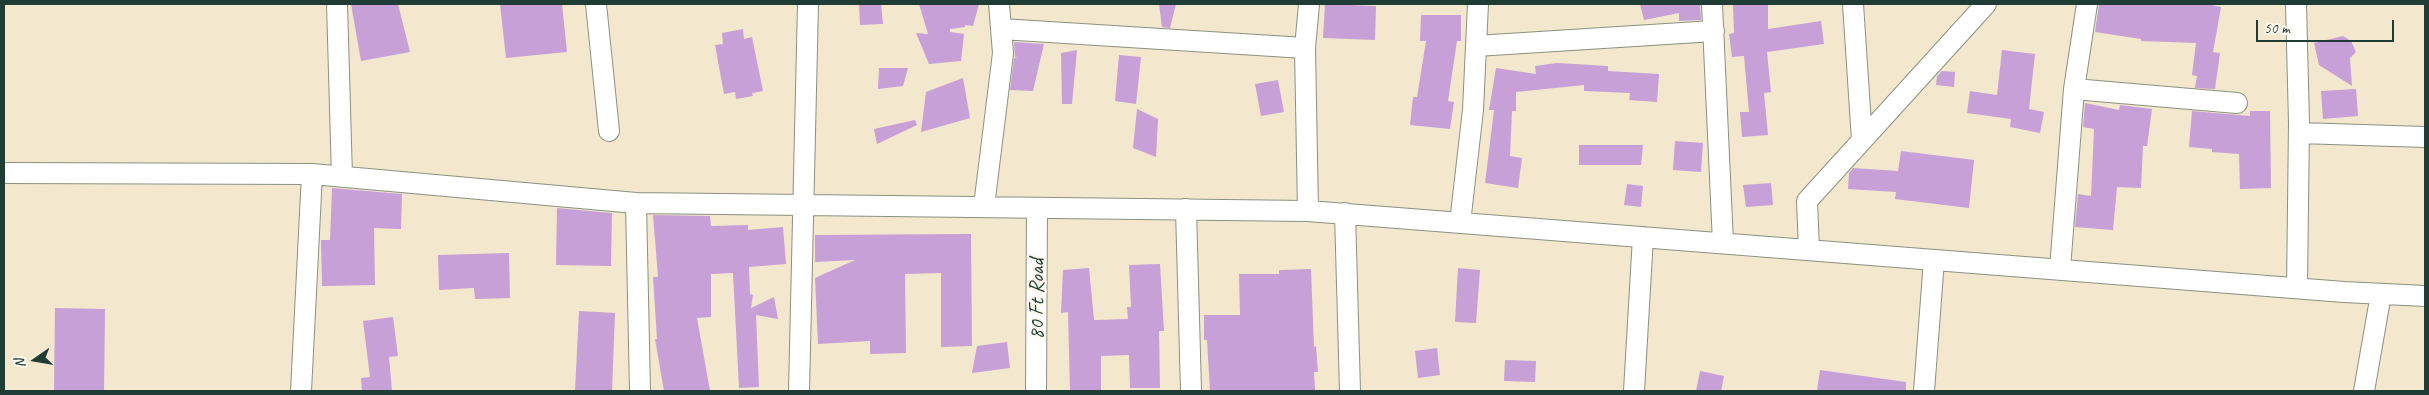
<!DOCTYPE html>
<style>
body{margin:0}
#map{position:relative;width:2429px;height:395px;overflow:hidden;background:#f3e7ce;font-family:Caveat,sans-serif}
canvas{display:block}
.frame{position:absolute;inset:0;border:5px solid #1f3d34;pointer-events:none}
.north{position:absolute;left:10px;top:335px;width:50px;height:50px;-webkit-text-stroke:4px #fbf7ec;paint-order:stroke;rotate:257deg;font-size:14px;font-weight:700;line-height:20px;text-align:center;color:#1f3d34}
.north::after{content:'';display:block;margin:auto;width:18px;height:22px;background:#1f3d34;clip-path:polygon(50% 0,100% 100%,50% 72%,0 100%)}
.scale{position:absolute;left:2256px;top:20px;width:138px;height:22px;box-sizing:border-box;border:2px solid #1f3d34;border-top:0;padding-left:6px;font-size:15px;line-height:18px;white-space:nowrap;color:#1f3d34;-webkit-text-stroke:4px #fbf7ec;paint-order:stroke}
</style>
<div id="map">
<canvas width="2429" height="395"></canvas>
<div class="frame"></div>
<div class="north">N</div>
<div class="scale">50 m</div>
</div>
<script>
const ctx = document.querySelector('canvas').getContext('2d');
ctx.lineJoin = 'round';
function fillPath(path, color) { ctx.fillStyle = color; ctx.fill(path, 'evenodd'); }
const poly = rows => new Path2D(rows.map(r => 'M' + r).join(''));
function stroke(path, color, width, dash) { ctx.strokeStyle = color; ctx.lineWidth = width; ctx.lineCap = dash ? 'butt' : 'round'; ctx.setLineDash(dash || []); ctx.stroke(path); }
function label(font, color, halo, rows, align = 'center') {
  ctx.font = font + ' Caveat,sans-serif'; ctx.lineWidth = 4.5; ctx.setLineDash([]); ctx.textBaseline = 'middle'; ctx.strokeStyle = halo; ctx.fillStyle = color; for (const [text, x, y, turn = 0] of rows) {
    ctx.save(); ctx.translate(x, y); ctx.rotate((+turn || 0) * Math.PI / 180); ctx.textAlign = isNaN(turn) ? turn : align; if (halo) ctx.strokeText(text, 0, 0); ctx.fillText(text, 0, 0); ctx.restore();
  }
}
fillPath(poly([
 [351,4,398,4,410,52,361,61],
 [500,4,562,4,567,52,506,58],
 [859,4,881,4,883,24,860,25],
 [919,4,979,4,973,26,965,25,965,27,950,29,950,32,964,34,961,61,929,64,916,33,928,34],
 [1159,4,1176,4,1170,28,1162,27],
 [1325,4,1376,6,1375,40,1323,38],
 [1640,4,1700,4,1701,20,1679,21,1679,13,1644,20],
 [1733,4,1768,4,1768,29,1821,21,1824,44,1767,52,1771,92,1764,93,1768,135,1742,137,1740,112,1749,112,1744,56,1732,57,1729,34,1734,33],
 [2099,4,2206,4,2221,7,2213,52,2220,53,2215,89,2195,88,2197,76,2192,75,2196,43,2141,41,2141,39,2095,32],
 [1421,15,1461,15,1461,41,1457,41,1448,101,1454,102,1450,129,1410,125,1413,97,1417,97,1426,41,1420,41],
 [743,29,744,39,752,37,763,91,752,93,753,96,736,99,735,92,724,94,715,45,723,44,722,33],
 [2343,36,2351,41,2356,52,2350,58,2352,86,2319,65,2314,43],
 [1014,42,1044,44,1033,91,1010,90,1014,58,1018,57,1015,57],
 [1077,50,1072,104,1062,104,1061,53],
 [2002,50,2035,54,2029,109,2044,112,2040,133,2010,127,2011,119,1967,113,1970,91,1997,95],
 [1119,55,1141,57,1136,104,1115,101],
 [1557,63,1608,66,1608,71,1659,74,1657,102,1629,100,1630,93,1584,91,1584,85,1516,92,1516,111,1512,111,1510,156,1522,158,1518,188,1485,183,1494,110,1489,110,1496,68,1536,74,1535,66],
 [879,68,908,68,903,86,878,89],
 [1942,71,1955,72,1954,87,1936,85,1937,76],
 [963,78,970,118,921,132,926,92],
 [1278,80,1284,112,1261,116,1255,84],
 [2356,89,2358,116,2323,119,2321,91],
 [2085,103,2119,110,2120,105,2152,109,2147,146,2143,146,2141,188,2117,187,2113,230,2075,227,2078,194,2091,196,2094,129,2083,127],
 [1137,109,1158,119,1156,157,1133,148],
 [2192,111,2250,116,2250,111,2270,111,2271,188,2240,189,2239,154,2212,152,2212,149,2189,147],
 [915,120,917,125,877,144,874,129],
 [1675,141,1703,143,1701,172,1673,170],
 [1579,145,1643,145,1641,165,1579,165],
 [1901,151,1974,160,1969,208,1895,199,1896,192,1848,189,1849,173,1853,168,1898,171],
 [1771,183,1773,205,1746,207,1743,185],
 [1627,184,1643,186,1641,207,1624,205],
 [332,188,402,194,401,229,374,228,375,285,322,286,321,240,330,240],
 [557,208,612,213,611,266,556,265],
 [653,215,710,216,711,226,748,225,748,230,783,227,786,264,749,267,750,294,753,295,751,308,774,297,778,319,756,315,759,387,739,388,733,273,711,274,711,317,697,318,710,391,664,391,655,339,657,339,653,277,658,277],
 [971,234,972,346,941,347,941,273,905,274,906,353,870,354,870,341,818,344,815,278,855,260,815,262,815,235],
 [509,253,510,298,475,299,474,288,439,290,438,255],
 [1160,264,1164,331,1159,331,1160,388,1130,388,1129,355,1101,356,1101,391,1070,391,1068,312,1061,313,1063,270,1089,268,1094,320,1128,319,1127,307,1131,307,1129,265],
 [1458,268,1480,270,1476,323,1455,322],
 [1311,269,1314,347,1316,346,1318,372,1314,372,1315,391,1210,391,1207,340,1204,340,1204,315,1240,315,1239,274,1279,274,1279,270],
 [55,308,105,309,104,391,54,391],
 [579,311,615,313,612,391,575,391],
 [393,317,398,356,389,357,392,391,362,391,361,378,370,377,363,321],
 [1007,342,1010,368,972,373,977,346],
 [1437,348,1440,375,1418,378,1415,351],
 [1505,360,1536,361,1535,382,1504,381],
 [1820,370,1906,382,1906,391,1817,391],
 [1700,371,1724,376,1721,391,1696,391]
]), '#c6a0d6');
const minor = poly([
 [337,4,342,177],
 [596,4,609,131],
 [1712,4,1723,243],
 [1853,4,1862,140],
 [2296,4,2299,123,2297,288],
 [1001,29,1305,48],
 [1476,46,1714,31],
 [2074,89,2237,103],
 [2299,133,2425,137],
 [4,173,312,174,636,203],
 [984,206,1003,53,999,4],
 [1186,209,1191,391],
 [1308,211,1305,48,1309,4],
 [1345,213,1350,391],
 [1460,223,1473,110,1478,4],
 [1809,250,1807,201,1986,4],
 [2060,269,2074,89,2087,4],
 [301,391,312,174],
 [640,391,636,203,1308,211,2344,292,2425,296],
 [799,391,808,4],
 [1036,391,1037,208],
 [1634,391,1643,237],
 [1924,391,1934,260],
 [2364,391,2381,294]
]);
stroke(minor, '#899281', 22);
stroke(minor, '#fff', 20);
label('21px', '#1f3d34', '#fbf7ec', [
 ["80 Ft Road",1037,299,-90]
]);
</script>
